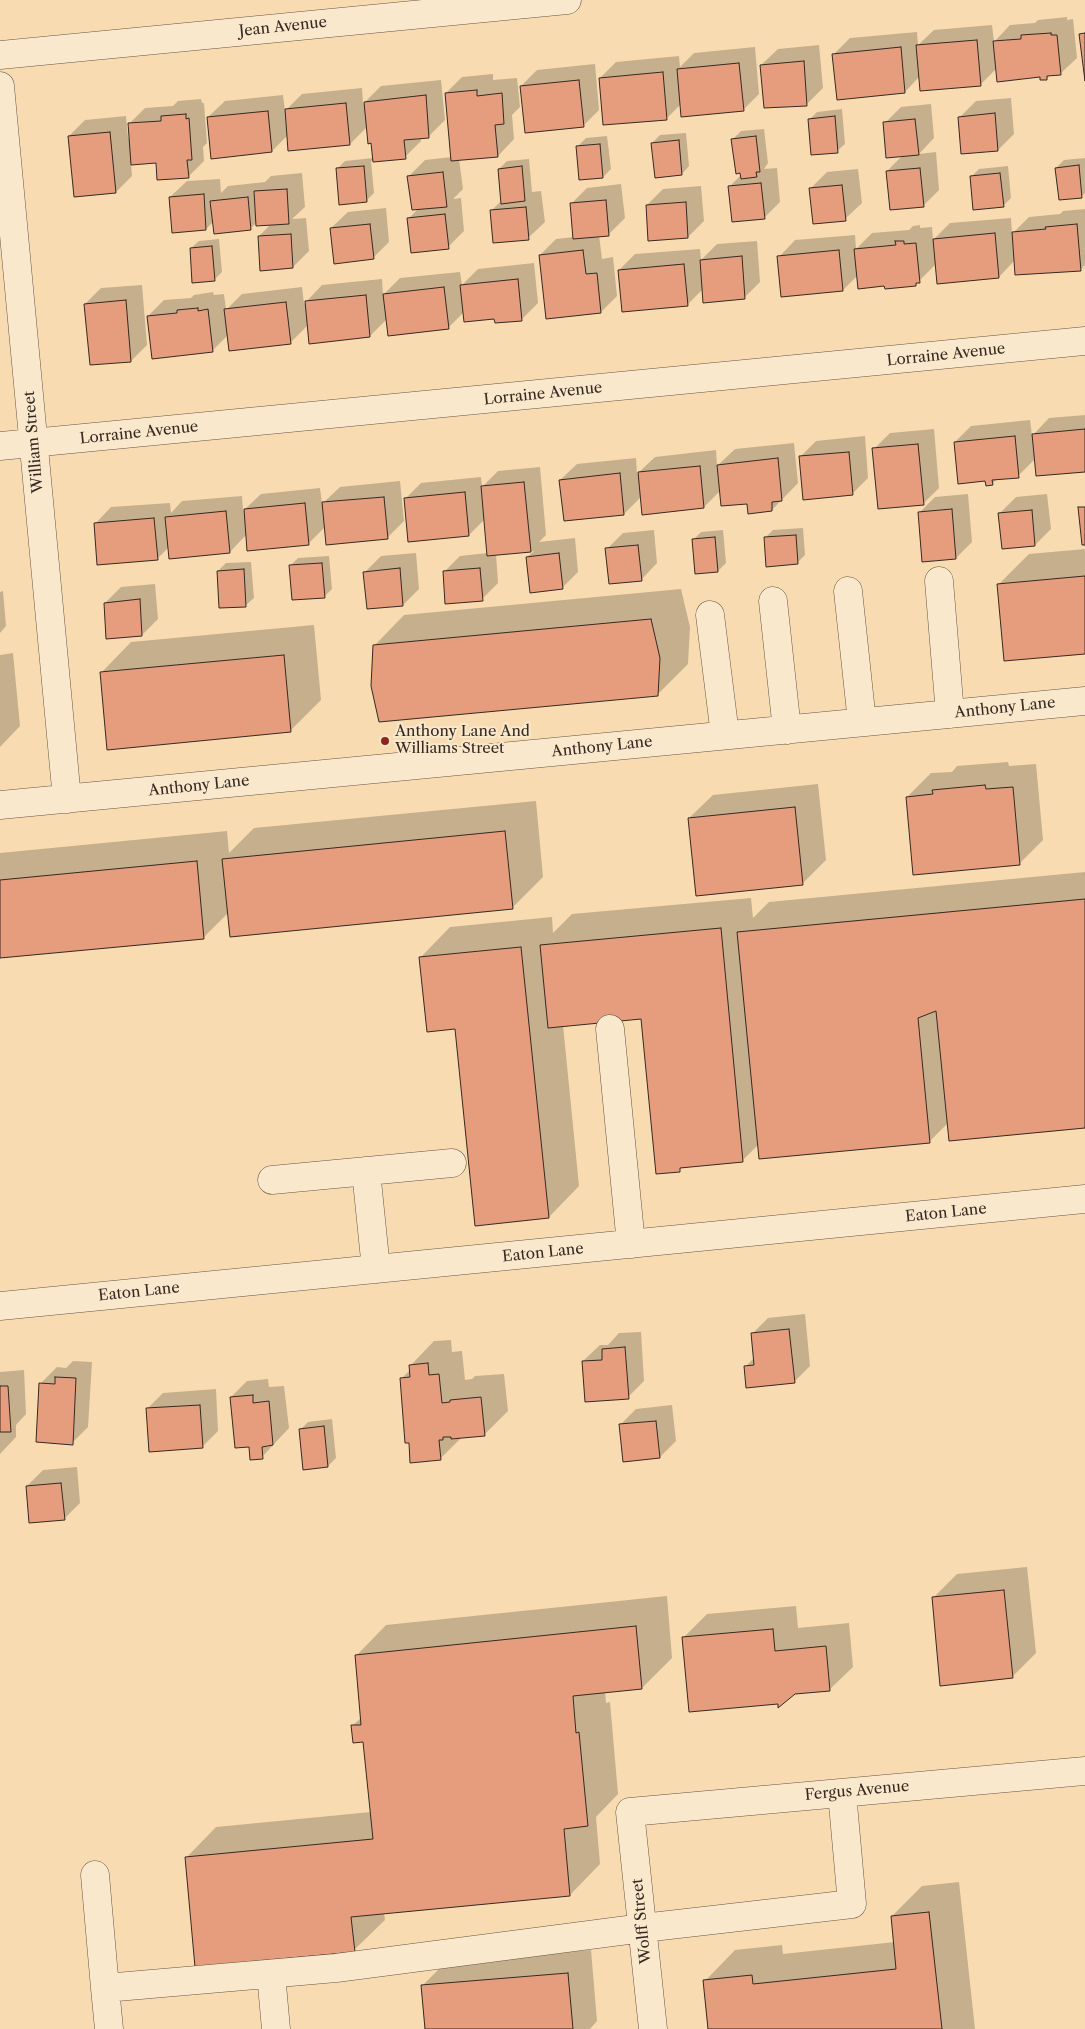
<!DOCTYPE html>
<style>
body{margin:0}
canvas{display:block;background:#f8dbb0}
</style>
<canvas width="1085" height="2029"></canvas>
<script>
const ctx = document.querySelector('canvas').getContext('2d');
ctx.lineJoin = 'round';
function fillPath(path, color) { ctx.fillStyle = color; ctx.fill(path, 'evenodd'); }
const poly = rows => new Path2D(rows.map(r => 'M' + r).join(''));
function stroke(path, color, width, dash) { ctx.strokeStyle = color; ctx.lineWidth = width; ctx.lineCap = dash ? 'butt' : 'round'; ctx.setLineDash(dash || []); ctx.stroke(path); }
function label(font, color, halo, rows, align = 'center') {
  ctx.font = font + ' "Libre Caslon Text",serif'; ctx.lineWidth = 4; ctx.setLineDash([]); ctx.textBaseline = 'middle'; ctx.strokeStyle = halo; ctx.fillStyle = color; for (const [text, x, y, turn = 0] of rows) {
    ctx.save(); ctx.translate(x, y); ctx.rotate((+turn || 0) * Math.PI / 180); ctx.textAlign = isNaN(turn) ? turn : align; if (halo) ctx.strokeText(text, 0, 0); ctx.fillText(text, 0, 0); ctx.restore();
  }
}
fillPath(poly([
 [1067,17,1067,20,1073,19,1077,58,1060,74,1051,74,1047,78,997,68,980,85,920,76,905,92,834,54,850,38,917,32,918,45,934,30,992,25,994,42,1010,25,1035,23,1038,20],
 [819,45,823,88,807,104,761,65,778,49],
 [755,47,759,94,743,110,681,104,667,118,600,78,616,62,679,56,680,67,694,53],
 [595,64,599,110,583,126,521,86,537,70],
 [493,74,493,80,517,78,520,107,512,115,514,139,498,156,459,159,463,189,453,199,461,198,464,231,448,247,409,218,419,208,409,176,425,160,452,157,446,93,462,77],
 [441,80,445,120,429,136,421,137,421,141,405,157,371,161,374,193,366,201,337,169,345,161,373,158,372,142,368,126,350,144,288,135,272,151,208,117,225,101,283,95,285,111,302,94,362,88,363,104,381,86],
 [1011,98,1014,134,998,150,960,117,976,101],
 [201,99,202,103,204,103,207,143,203,147,204,161,188,177,157,162,131,164,132,176,116,192,75,196,69,136,85,120,126,116,128,138,130,138,129,124,145,108,173,106,178,101],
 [931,104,934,138,919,154,936,152,939,190,923,206,887,171,903,155,885,123,901,107],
 [842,109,845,144,837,151,809,120,817,112],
 [764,129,768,163,764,169,777,168,780,202,764,218,729,187,742,174,733,139,741,131],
 [686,133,689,166,682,174,652,143,660,135],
 [607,136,611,169,603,177,578,146,586,138],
 [1085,158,1085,193,1081,197,1056,168,1064,160],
 [529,159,532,192,541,191,545,222,528,238,491,211,502,200,499,169,507,161],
 [1008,166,1011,198,1003,206,971,177,979,169],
 [858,169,862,203,845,219,811,188,827,172],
 [302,173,305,207,292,219,306,218,309,251,293,267,259,236,271,224,257,222,251,228,214,221,206,229,170,197,187,181,220,179,221,193,228,186,265,182,271,176],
 [621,184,625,218,609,234,599,235,602,259,613,257,617,296,601,312,540,255,556,239,574,237,571,204,587,188],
 [701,186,704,221,688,237,647,205,663,189],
 [386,208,389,242,373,258,331,228,348,212],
 [1085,209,1085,265,1080,270,1015,260,999,277,936,264,915,285,885,285,858,275,843,290,779,257,795,240,855,235,856,249,872,233,909,230,913,226,920,225,920,228,932,227,933,240,950,223,1011,218,1012,234,1029,217,1060,214,1063,211],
 [219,239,222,272,214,280,191,248,199,241],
 [757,241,760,282,744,298,703,289,687,305,619,270,635,254,700,249,701,260,717,244],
 [534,263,538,303,522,319,495,318,464,312,448,328,387,319,370,336,308,325,290,343,228,335,212,351,148,316,164,300,191,298,194,295,213,292,214,295,224,294,226,310,242,294,302,287,304,304,322,285,382,279,383,295,400,278,460,272,462,285,478,269],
 [142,285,147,345,131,361,85,304,101,288],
 [1085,415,1085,470,1035,459,1018,476,997,479,992,484,986,480,955,442,971,426,1030,420,1032,436,1049,418],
 [934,429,939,488,923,504,874,449,890,433],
 [865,436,868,478,852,494,800,457,816,441],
 [794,443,798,483,772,510,748,502,721,490,704,507,642,496,624,514,560,480,577,464,636,458,637,474,655,457,716,450,717,466,735,449],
 [540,467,546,535,539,542,575,538,578,572,562,588,527,557,534,551,496,554,498,583,482,599,444,572,460,556,488,553,485,519,469,535,405,499,421,483,481,477,482,487,498,471],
 [400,481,404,521,388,537,326,526,308,544,247,534,230,552,169,547,157,559,95,524,111,507,170,503,171,513,182,501,242,496,243,511,261,494,320,488,322,504,340,487],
 [968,494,972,542,956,558,919,513,935,497],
 [1047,494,1051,529,1035,545,1000,513,1016,497],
 [803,528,805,555,797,563,765,538,773,530],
 [654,530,657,563,641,580,607,549,623,533],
 [723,530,726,563,718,571,696,573,693,540,701,532],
 [1085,549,1085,653,998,585,1029,554],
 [416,553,419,589,403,605,365,572,381,556],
 [329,556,332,589,324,597,290,566,298,558],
 [251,562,254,598,246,605,218,571,226,563],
 [155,584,158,619,142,635,105,603,121,587],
 [681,589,690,627,688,664,657,695,374,646,404,615],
 [3,591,6,626,0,633,0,592],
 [314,625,321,700,291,730,101,673,131,642],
 [13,653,20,726,0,747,0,655],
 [1008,762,1009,766,1036,764,1043,840,1019,864,907,797,931,773,952,772,957,766],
 [818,784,826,860,802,884,689,818,713,795],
 [536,801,543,877,512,908,229,912,204,937,0,957,0,853,227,831,229,853,254,828],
 [1085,872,1085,1127,948,1123,929,1142,759,1144,742,1161,683,1166,679,1170,642,1018,563,1025,579,1186,549,1217,420,958,450,927,552,917,553,933,572,914,751,898,753,918,769,902],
 [805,1314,810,1366,794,1382,745,1367,754,1358,752,1334,768,1318],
 [641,1332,644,1381,628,1397,583,1361,600,1345,608,1345,619,1333],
 [451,1340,452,1352,462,1351,465,1380,472,1379,475,1376,504,1374,508,1411,484,1435,463,1436,440,1459,402,1378,411,1369,411,1365,434,1341],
 [73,1361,92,1362,88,1427,72,1443,41,1383,57,1367,66,1368],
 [24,1370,26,1414,16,1425,16,1437,0,1454,0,1372],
 [268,1379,269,1387,284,1386,289,1428,262,1457,250,1445,231,1397,247,1381],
 [216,1389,218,1431,202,1447,147,1409,163,1393],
 [672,1405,676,1441,660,1457,620,1425,636,1409],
 [332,1419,336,1458,328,1466,304,1468,300,1430,308,1422],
 [77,1467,80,1503,64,1519,27,1486,43,1470],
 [1027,1567,1036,1653,1012,1677,933,1598,957,1574],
 [667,1596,672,1658,642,1688,605,1692,606,1703,610,1702,618,1794,596,1817,600,1864,570,1895,384,1913,385,1920,354,1950,186,1858,216,1827,371,1812,364,1740,352,1726,362,1717,356,1656,386,1625],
 [796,1606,798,1628,849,1623,853,1667,829,1690,795,1693,779,1703,683,1638,707,1614],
 [959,1882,975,2029,710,2029,705,1981,735,1950,782,1945,783,1954,895,1942,892,1916,922,1886],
 [591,1950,597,2021,590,2029,426,2029,422,1986,446,1962]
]), '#0003');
const building = poly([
 [1051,33,1051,35,1057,35,1061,75,1047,76,1047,80,1040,80,1040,77,997,82,993,41,1021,39,1021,35,1051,33],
 [1085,33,1085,81,1079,34,1085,33],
 [977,40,981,86,920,91,916,45,977,40],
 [901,47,905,93,837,100,832,54,901,47],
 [804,61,807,106,764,108,760,65,804,61],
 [739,63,744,111,681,117,677,69,739,63],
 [663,72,667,120,603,125,599,78,663,72],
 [579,80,584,127,525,133,520,86,579,80],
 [477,90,477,96,502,93,504,124,495,125,498,157,451,161,445,93,477,90],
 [426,95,429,138,404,140,406,159,373,162,371,143,368,144,364,102,426,95],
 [346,103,350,145,288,151,285,109,346,103],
 [268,111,272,152,211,159,207,117,268,111],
 [995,113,998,151,961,154,958,117,995,113],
 [186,114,186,119,189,118,192,160,187,160,189,178,157,180,156,163,131,165,128,123,161,121,161,116,186,114],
 [835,116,838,153,811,155,808,119,835,116],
 [915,119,919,155,886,158,883,122,915,119],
 [110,132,116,193,74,197,68,136,110,132],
 [756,136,760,172,756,172,757,177,741,179,740,173,736,174,731,139,756,136],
 [679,140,682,175,655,178,651,143,679,140],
 [600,144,603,178,579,180,576,146,600,144],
 [1079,165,1082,198,1059,200,1055,168,1079,165],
 [364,166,367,202,339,205,336,168,364,166],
 [522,166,525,201,501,204,498,169,522,166],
 [920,168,924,207,890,210,886,171,920,168],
 [443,172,447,207,412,210,407,176,443,172],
 [1000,173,1004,207,973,210,970,176,1000,173],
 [761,183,765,219,732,222,728,186,761,183],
 [842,185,846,221,813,224,809,188,842,185],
 [287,189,289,224,256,226,254,191,287,189],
 [204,194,206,230,172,233,169,197,204,194],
 [248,197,251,230,214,234,210,201,248,197],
 [606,200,609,236,573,239,570,203,606,200],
 [686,202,688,238,648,241,646,205,686,202],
 [526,207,529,240,493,243,490,210,526,207],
 [445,214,449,249,411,253,407,218,445,214],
 [370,224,374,259,334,264,330,228,370,224],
 [1077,224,1081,271,1015,275,1012,232,1046,229,1045,227,1077,224],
 [995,233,999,278,937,284,933,239,995,233],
 [291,234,293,268,260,271,258,236,291,234],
 [895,241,904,241,904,244,916,243,920,283,916,283,916,286,885,289,884,286,858,289,854,249,896,245,895,241],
 [212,246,215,281,192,283,190,248,212,246],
 [583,250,586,274,597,273,601,313,546,319,539,255,583,250],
 [839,250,843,291,781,297,777,256,839,250],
 [742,256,745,299,703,303,700,260,742,256],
 [684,264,688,306,622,312,618,270,684,264],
 [518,279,522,321,495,323,494,319,464,322,460,285,518,279],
 [444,287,449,329,388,336,383,294,444,287],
 [366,295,370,337,309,344,305,301,366,295],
 [126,300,131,362,90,365,84,304,126,300],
 [286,302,291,344,229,351,224,309,286,302],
 [198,308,198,311,208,309,213,352,152,359,147,316,177,313,177,310,198,308],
 [1085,429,1085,472,1036,476,1032,434,1085,429],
 [1015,436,1019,478,992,480,993,485,986,486,985,481,958,484,954,442,1015,436],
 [918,444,924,505,878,509,872,448,918,444],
 [849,452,853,495,803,500,799,456,849,452],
 [778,458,782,501,772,502,772,511,748,514,747,504,721,506,717,465,778,458],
 [700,466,704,508,642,515,638,472,700,466],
 [620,473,624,515,564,521,559,480,620,473],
 [524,482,531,552,487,556,481,486,524,482],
 [465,492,469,536,408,542,404,498,465,492],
 [384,497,388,539,326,545,322,502,384,497],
 [305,503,309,545,247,551,244,509,305,503],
 [1078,507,1085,507,1085,545,1082,545,1078,507],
 [952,509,956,559,922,562,918,512,952,509],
 [1032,510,1035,546,1002,549,998,513,1032,510],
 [226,511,230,553,169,559,165,517,226,511],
 [154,518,158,560,97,565,94,523,154,518],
 [796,535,798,564,766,567,764,537,796,535],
 [715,537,718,572,695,574,692,539,715,537],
 [638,545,642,581,609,584,605,548,638,545],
 [559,553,563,589,530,593,526,557,559,553],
 [322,563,325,598,292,600,289,565,322,563],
 [400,568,403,606,367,609,363,572,400,568],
 [480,568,483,601,445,604,443,571,480,568],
 [244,569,246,607,219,608,217,571,244,569],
 [1085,576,1085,654,1004,661,997,584,1085,576],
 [140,599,142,636,106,639,104,603,140,599],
 [651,619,660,658,658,696,379,722,371,686,373,645,651,619],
 [284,655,291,732,107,750,100,672,284,655],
 [985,785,986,789,1013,787,1020,865,913,875,906,797,933,794,932,790,985,785],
 [795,807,803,885,696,896,688,818,795,807],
 [505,831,513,909,230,937,222,859,505,831],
 [197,861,204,939,0,958,0,880,197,861],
 [1085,899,1085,1128,949,1141,936,1011,918,1018,930,1143,759,1159,737,932,1085,899],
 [721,928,743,1162,680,1168,680,1172,656,1174,641,1019,548,1028,540,945,721,928],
 [521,947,549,1218,475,1226,455,1029,427,1032,419,957,521,947],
 [789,1329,795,1383,746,1388,744,1366,754,1365,751,1333,789,1329],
 [625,1347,629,1399,585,1402,582,1361,602,1360,602,1349,625,1347],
 [428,1363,429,1375,439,1374,442,1403,450,1402,450,1400,481,1397,485,1436,451,1439,451,1437,443,1437,443,1440,439,1440,441,1460,410,1463,409,1443,405,1443,400,1378,410,1377,409,1365,428,1363],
 [55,1377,76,1378,73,1445,36,1442,39,1383,55,1384,55,1377],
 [0,1386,8,1386,11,1432,0,1432,0,1386],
 [253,1395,253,1403,269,1401,273,1445,262,1447,263,1459,250,1460,249,1447,235,1448,230,1397,253,1395],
 [200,1405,203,1448,149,1452,146,1408,200,1405],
 [656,1421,660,1458,623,1462,619,1424,656,1421],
 [324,1426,328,1467,303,1470,299,1429,324,1426],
 [61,1483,65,1520,29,1523,26,1486,61,1483],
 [1004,1590,1013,1678,940,1686,932,1597,1004,1590],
 [636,1626,642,1689,573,1696,576,1733,579,1732,588,1826,564,1829,570,1896,351,1917,355,1952,195,1967,185,1857,373,1839,363,1742,353,1743,351,1725,361,1725,355,1655,636,1626],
 [773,1629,775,1651,826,1646,830,1691,795,1694,778,1708,778,1704,689,1712,682,1637,773,1629],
 [929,1912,942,2029,708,2029,703,1980,752,1975,753,1984,896,1969,891,1916,929,1912],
 [568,1973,573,2029,425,2029,421,1985,568,1973]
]);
fillPath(building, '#e59d7e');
stroke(building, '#352922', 1);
const minor = poly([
 [0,55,567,0],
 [0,86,67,799],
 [0,446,1085,341],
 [939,581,950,714],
 [848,591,862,722],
 [773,601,787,730],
 [710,615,725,735],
 [0,805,1085,701],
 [610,1029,631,1244],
 [366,1171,376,1269],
 [272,1180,452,1163],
 [0,1306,1085,1199],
 [95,1875,105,1988],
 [271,1974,276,2029],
 [109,2029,105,1988,336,1968,643,1928,852,1904,842,1793],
 [653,2029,630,1812,1085,1771]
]);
stroke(minor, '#665646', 29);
stroke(minor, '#fae8cc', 28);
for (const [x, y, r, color] of [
 [385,741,5,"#8f2418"]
]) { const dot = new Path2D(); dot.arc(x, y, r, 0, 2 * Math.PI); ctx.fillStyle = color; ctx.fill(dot); stroke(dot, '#fae8cc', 2); }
label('15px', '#352922', '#fae8cc', [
 ["Jean Avenue",283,27,-6],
 ["Lorraine Avenue",946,355,-6],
 ["Lorraine Avenue",543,394,-6],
 ["Lorraine Avenue",139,433,-6],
 ["William Street",34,442,-95],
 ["Anthony Lane",1005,708,-6],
 ["Anthony Lane",602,747,-6],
 ["Anthony Lane",199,786,-6],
 ["Eaton Lane",946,1213,-6],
 ["Eaton Lane",543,1253,-6],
 ["Eaton Lane",139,1292,-6],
 ["Fergus Avenue",857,1791,-5],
 ["Wolff Street",642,1921,-96]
]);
label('15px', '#352922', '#fae8cc', [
 ["Anthony Lane And",395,732],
 ["Williams Street",395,749]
], 'left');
</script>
